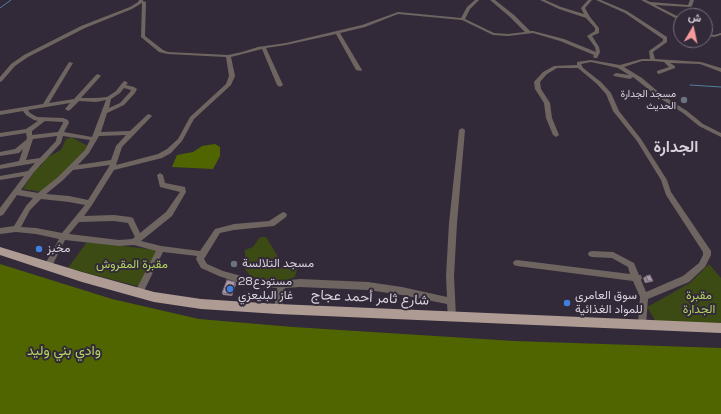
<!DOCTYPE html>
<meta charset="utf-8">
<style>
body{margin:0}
#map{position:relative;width:721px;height:414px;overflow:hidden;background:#332a39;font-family:"Space Grotesk",Vazirmatn,sans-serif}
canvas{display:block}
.north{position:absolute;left:673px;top:8px;width:40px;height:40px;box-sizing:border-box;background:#332a39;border:1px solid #756d7a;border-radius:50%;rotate:9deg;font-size:11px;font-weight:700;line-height:16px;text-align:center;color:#d8d2dc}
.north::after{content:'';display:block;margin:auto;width:14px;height:18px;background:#f59b9a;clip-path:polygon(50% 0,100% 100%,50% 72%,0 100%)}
</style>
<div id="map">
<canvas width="721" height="414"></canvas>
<div class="north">ش</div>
</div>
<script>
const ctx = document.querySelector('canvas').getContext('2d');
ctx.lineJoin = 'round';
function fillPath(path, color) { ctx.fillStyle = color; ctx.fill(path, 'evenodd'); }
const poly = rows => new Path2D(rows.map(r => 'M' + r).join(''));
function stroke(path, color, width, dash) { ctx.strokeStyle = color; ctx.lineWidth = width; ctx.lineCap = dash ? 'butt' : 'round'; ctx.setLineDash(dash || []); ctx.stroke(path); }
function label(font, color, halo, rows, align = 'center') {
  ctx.font = font + ' "Space Grotesk",Vazirmatn,sans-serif'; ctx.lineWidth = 4; ctx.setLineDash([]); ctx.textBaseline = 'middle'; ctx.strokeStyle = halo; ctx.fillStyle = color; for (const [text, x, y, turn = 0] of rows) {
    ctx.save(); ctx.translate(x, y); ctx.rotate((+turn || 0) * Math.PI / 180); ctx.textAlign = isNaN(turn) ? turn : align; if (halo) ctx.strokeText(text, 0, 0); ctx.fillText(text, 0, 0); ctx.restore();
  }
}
fillPath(poly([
 [71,137,88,146,83,154,43,192,23,189,37,167,40,167,46,158,61,150,66,139],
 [260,237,266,237,277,255,278,268,298,265,295,277,283,281,251,277,245,269,245,250,253,247],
 [87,242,157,250,141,287,68,268],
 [709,264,721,278,721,325,656,322,647,307,690,283]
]), '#3c4a14');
fillPath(poly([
 [215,144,220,147,220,156,213,169,172,167,177,155,193,152,202,146],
 [0,264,112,299,199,319,293,327,514,341,721,348,721,414,0,414]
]), '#506500');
stroke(poly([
 [0,8,11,0],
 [690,85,721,87]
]), '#4d7f9e', 1);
fillPath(poly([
 [139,0,143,0,143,1,146,2,145,36,163,50,168,52,228,55,242,52,258,47,286,43,362,25,398,12,461,18,467,7,475,0,479,0,470,9,465,19,494,33,508,34,525,32,510,17,490,0,495,0,514,15,530,31,533,31,564,39,596,52,595,47,587,36,595,31,595,28,586,18,559,9,540,0,545,0,561,7,584,14,581,8,588,0,592,0,585,8,590,17,599,28,599,33,592,36,599,47,600,52,597,58,595,58,593,57,594,55,560,41,533,33,508,36,493,35,462,20,398,14,365,27,340,33,362,70,361,71,356,70,336,34,286,45,266,48,283,85,280,87,277,85,262,49,231,57,235,76,231,85,194,119,182,141,171,153,162,158,114,170,92,205,84,216,114,215,130,217,133,218,140,233,166,212,180,192,160,187,157,175,160,173,163,175,165,183,185,187,186,192,172,216,141,241,161,246,200,251,215,229,234,224,269,221,283,212,286,213,287,215,286,217,274,226,234,230,220,233,204,259,207,264,223,271,245,277,281,281,300,279,368,282,402,287,447,297,446,276,449,223,459,130,462,128,465,130,457,223,454,276,456,317,455,320,452,321,449,320,448,317,447,304,402,295,368,290,300,287,285,288,282,309,281,312,278,313,275,312,274,309,277,288,245,285,219,276,201,268,196,259,197,256,163,252,142,295,139,296,136,295,135,292,156,251,134,245,119,246,65,240,51,268,48,269,45,268,44,266,59,239,36,234,16,232,0,234,0,228,14,226,26,206,33,198,17,195,3,215,0,216,0,208,24,176,0,180,0,176,28,171,35,163,0,169,0,165,19,161,23,149,19,153,0,156,0,152,15,149,26,140,27,138,26,133,0,137,0,133,26,129,38,121,34,120,26,115,23,111,0,115,0,111,43,104,69,62,73,63,49,103,74,99,96,75,98,74,101,76,100,77,81,98,96,98,107,97,116,91,123,82,125,81,128,83,126,85,134,87,137,89,135,93,124,105,107,113,101,132,130,131,147,115,149,114,152,116,122,147,116,165,158,154,167,149,178,139,190,117,226,84,229,76,226,57,168,54,159,52,141,37,142,3,132,9,85,28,28,57,15,66,2,81,0,82,0,77,11,64,24,55,81,26,130,7,138,2,139,0],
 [124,88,131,90,130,92,120,103,109,108,111,99,120,93,124,88],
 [106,100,92,137,64,132,69,123,68,120,63,118,37,117,30,113,28,110,70,103,65,109,68,111,70,110,79,101,96,102,106,100],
 [45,121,63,122,63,123,58,132,32,135,32,131,45,121],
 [126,135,116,146,111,160,78,165,89,153,99,136,126,135],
 [57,136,56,141,40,158,26,160,33,139,57,136],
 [63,136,90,140,85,150,58,177,38,193,21,190,34,172,61,143,63,136],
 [110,165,88,200,69,196,46,194,62,181,73,170,110,165],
 [41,199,69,202,85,205,62,233,36,228,21,227,30,210,41,199],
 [114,221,128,223,135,237,132,239,119,240,69,234,79,222,114,221],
 [596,0,601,0,627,11,667,37,667,42,653,52,655,59,701,62,721,68,721,72,700,64,670,63,675,66,675,68,659,74,657,73,657,71,669,67,664,62,653,61,642,61,624,67,642,78,662,95,687,111,703,124,721,133,721,137,699,126,683,113,658,97,633,77,630,79,614,76,613,75,616,73,629,75,618,68,591,62,581,64,583,68,601,82,611,93,619,111,641,139,667,180,671,192,711,251,711,255,705,267,689,282,648,299,646,324,645,327,642,328,639,327,638,324,640,297,633,281,517,266,514,265,513,263,514,261,517,260,630,274,628,267,612,258,592,257,589,256,588,254,589,252,592,251,613,252,634,263,639,275,641,275,642,278,641,280,646,292,683,276,699,263,703,255,703,252,666,195,661,180,637,141,613,111,606,94,597,84,578,68,557,68,547,74,540,82,541,89,550,103,552,118,559,135,556,137,553,135,546,118,544,103,535,89,534,82,543,72,554,66,577,65,577,62,591,60,620,65,642,59,650,59,649,51,663,41,663,39,625,13,596,0],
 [641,0,646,0,650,2,688,5,690,0,694,0,692,6,690,7,655,5,681,18,681,21,641,0],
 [705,33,714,35,721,33,721,35,714,37,705,35,705,33]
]), '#6e6561');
fillPath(poly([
 [0,247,82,272,154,292,201,299,278,304,721,323,721,333,278,314,201,309,154,302,82,282,0,255,0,247]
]), '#ae9c94');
fillPath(poly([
 [646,276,653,281,651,282,645,283,643,278],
 [235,282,236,284,232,296,223,295,222,293]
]), '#918491');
fillPath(poly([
 [235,282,236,284,232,296,231,294]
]), '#766b76');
const building = poly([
 [650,275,653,281,648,281,646,276,650,275],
 [227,280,235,282,231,294,222,293,227,280]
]);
fillPath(building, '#a999a9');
stroke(building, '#766b76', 1);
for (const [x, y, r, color] of [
 [684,100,4,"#6b7280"],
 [39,249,4,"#3f7fe0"],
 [234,264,4,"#6b7280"],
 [230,289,4,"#3f7fe0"],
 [567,303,4,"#3f7fe0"]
]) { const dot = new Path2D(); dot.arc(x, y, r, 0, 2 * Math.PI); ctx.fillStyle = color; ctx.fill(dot); stroke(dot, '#332a39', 1.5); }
label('10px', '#d8d2dc', '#332a39', [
 ["مسجد الجدارة",676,94],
 ["الحديث",676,106]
], 'right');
label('12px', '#d8d2dc', '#332a39', [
 ["مخبز",47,249],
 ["مسجد التلالسة",242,264],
 ["28مستودع",238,282],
 ["غاز البليعزي",238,296],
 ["سوق العامري",575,296],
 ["للمواد الغذائية",575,310]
], 'left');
label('12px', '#b3d361', '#332a39', [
 ["مقبرة المقروش",132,265],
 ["مقبرة",699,296],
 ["الجدارة",699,310]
]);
label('14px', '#d8d2dc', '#332a39', [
 ["شارع ثامر أحمد عجاج",370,298,3]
]);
label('14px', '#b3d361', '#332a39', [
 ["وادي بني وليد",64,351]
]);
label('bold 16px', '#d8d2dc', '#332a39', [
 ["الجدارة",676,148]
]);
</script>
